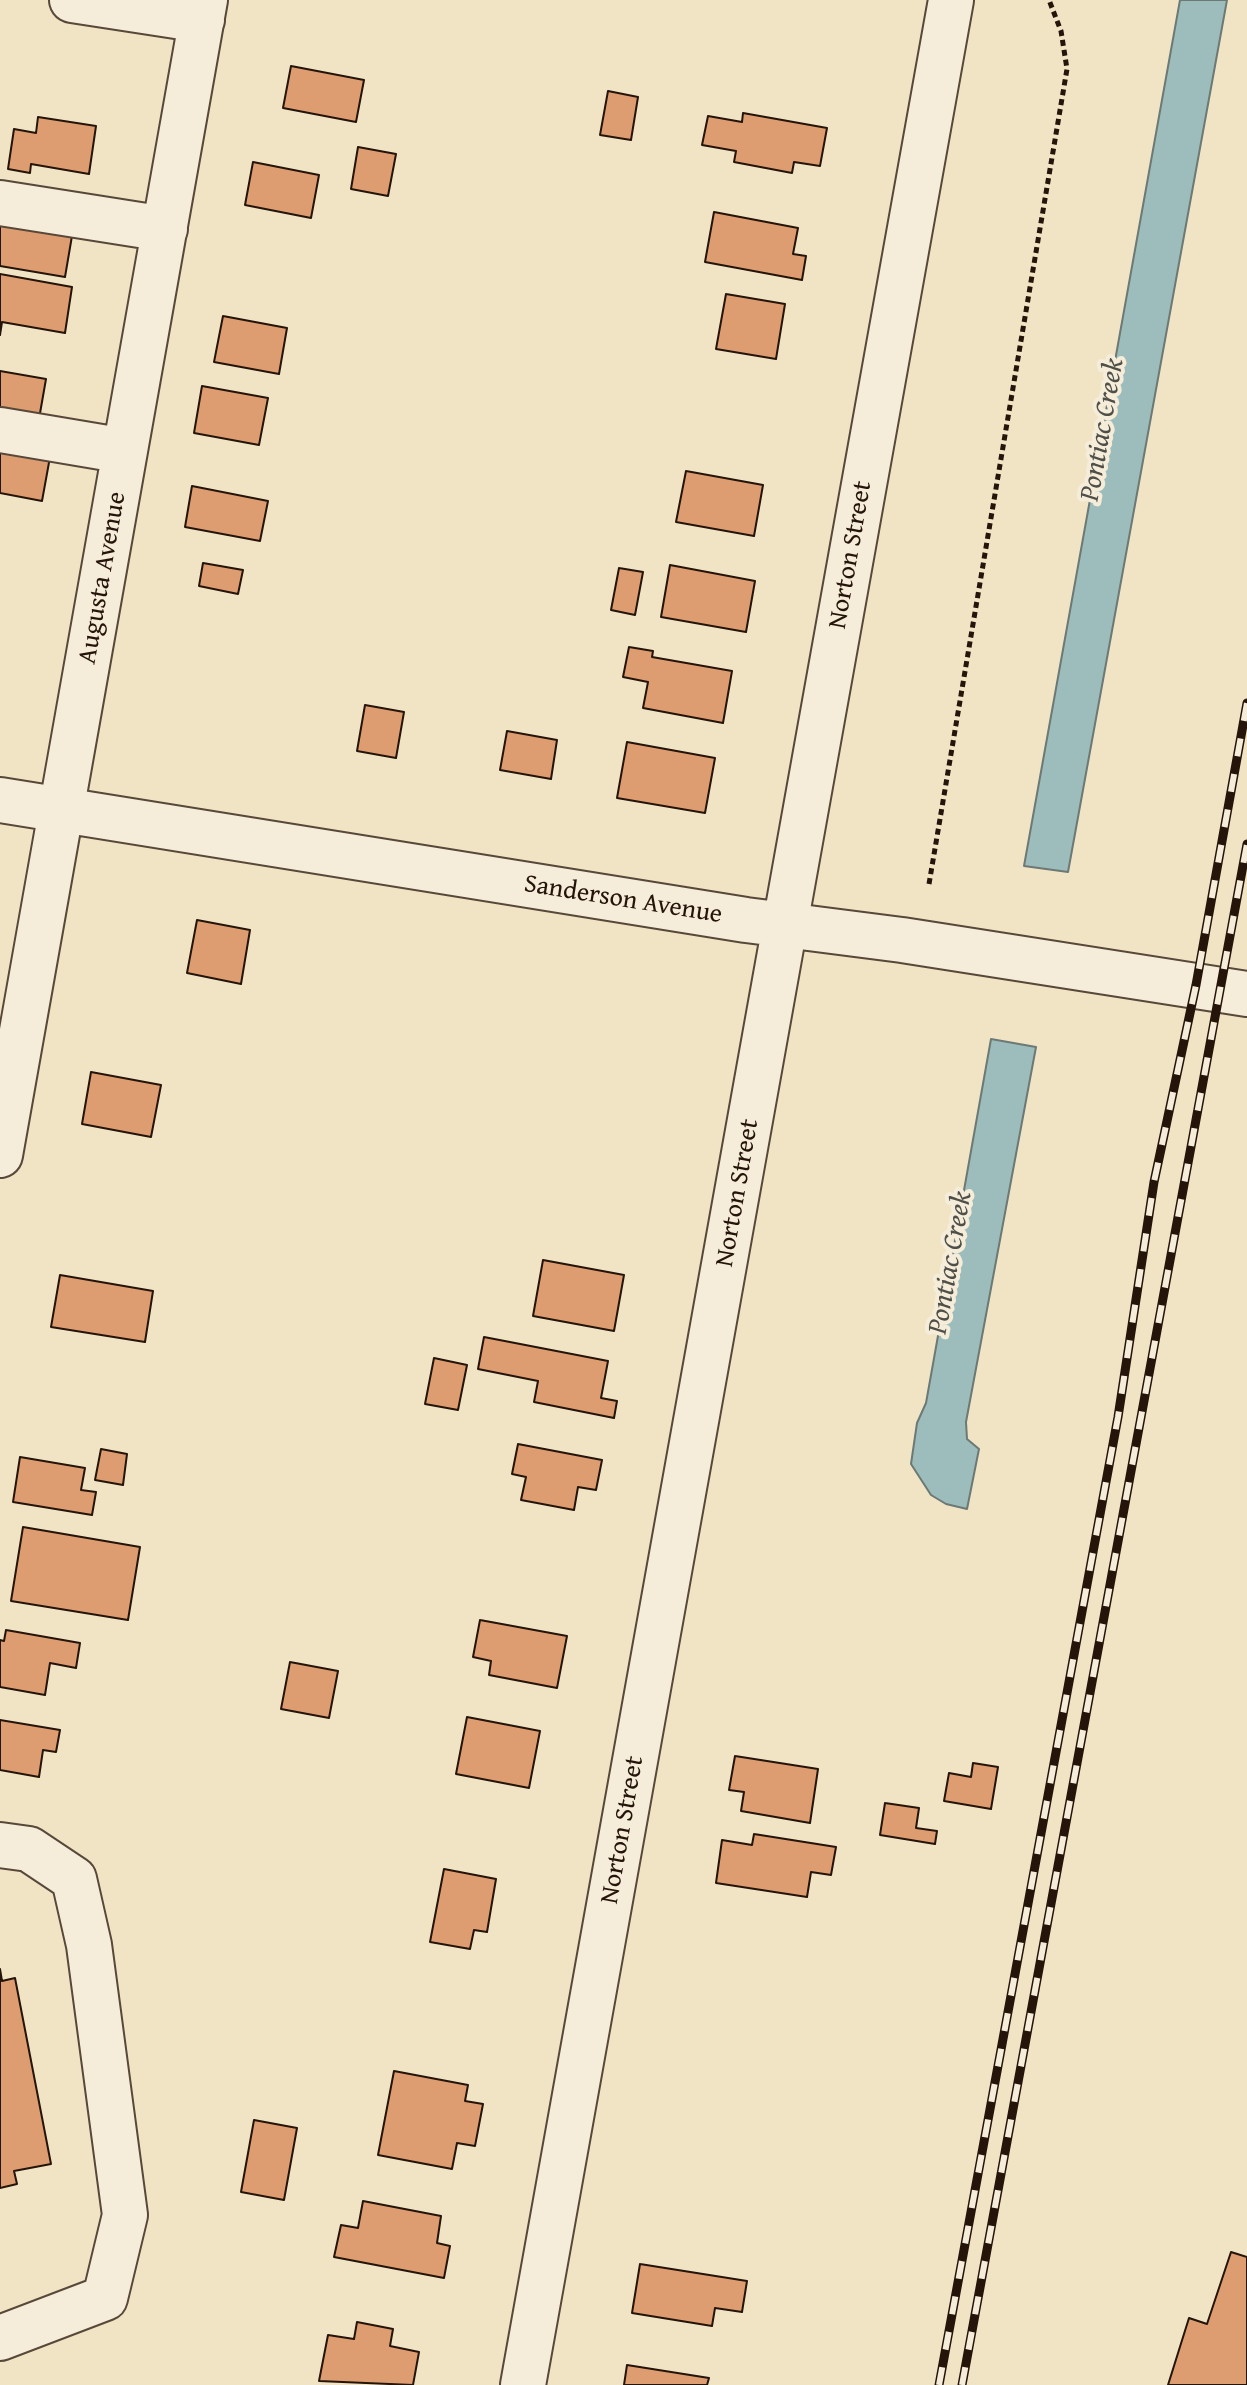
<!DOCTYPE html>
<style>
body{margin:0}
canvas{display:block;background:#f0e4c5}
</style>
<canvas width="1247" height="2385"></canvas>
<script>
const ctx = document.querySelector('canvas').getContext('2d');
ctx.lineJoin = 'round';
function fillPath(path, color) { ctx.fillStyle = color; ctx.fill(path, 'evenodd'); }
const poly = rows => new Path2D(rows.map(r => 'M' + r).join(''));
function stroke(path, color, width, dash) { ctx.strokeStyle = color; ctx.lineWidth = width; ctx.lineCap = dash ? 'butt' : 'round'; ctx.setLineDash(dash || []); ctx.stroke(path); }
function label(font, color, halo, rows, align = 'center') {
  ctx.font = font + ' "Gentium Book Plus",serif'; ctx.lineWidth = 8; ctx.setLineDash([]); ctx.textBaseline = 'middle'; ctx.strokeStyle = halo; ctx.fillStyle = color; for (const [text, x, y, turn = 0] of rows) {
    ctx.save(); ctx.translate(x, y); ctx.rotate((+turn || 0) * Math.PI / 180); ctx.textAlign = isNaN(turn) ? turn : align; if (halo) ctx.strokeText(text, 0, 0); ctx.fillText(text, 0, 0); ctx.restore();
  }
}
const water = poly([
 [1180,0,1227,0,1068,872,1024,866,1180,0],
 [991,1039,1036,1047,966,1422,967,1439,979,1449,967,1509,946,1504,931,1495,911,1464,917,1423,926,1403,991,1039]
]);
fillPath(water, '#9cbdbb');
stroke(water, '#6c7974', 2);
const building = poly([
 [291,66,364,80,356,122,283,108,291,66],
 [608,91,638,97,631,140,600,135,608,91],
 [743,113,827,128,820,166,794,162,792,173,734,162,736,151,702,145,708,116,742,122,743,113],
 [38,117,96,126,89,174,31,164,30,173,8,169,14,129,36,133,38,117],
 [358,147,396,154,388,196,351,189,358,147],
 [253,162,319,175,311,218,245,205,253,162],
 [714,212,798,228,793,254,806,256,802,280,705,262,714,212],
 [0,218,73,230,65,277,0,266,0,218],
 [0,274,72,287,65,333,2,322,0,335,0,274],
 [726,294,785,304,776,359,716,349,726,294],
 [223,316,287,328,279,374,214,362,223,316],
 [0,371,46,379,39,419,0,412,0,371],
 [202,386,268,398,259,445,194,433,202,386],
 [0,449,50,457,42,501,0,493,0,449],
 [686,471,763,485,754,536,676,522,686,471],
 [192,486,268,501,260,541,185,527,192,486],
 [203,563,243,570,238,594,199,586,203,563],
 [670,565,755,581,746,632,661,617,670,565],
 [619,568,643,572,635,615,611,610,619,568],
 [629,647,653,651,652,657,732,671,723,723,643,708,648,682,623,677,629,647],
 [365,705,404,712,396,758,357,751,365,705],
 [507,731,557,740,551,779,500,770,507,731],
 [627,742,715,758,705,813,617,798,627,742],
 [197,920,250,930,241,984,187,973,197,920],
 [91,1072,161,1085,151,1137,82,1124,91,1072],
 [543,1260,624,1275,614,1331,533,1316,543,1260],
 [60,1275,153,1291,145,1342,51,1327,60,1275],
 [484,1337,608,1361,601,1398,617,1401,614,1418,534,1402,538,1381,478,1369,484,1337],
 [434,1358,467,1365,458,1410,425,1404,434,1358],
 [518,1444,602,1460,596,1490,578,1487,574,1510,521,1500,526,1477,512,1474,518,1444],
 [101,1449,127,1454,123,1485,95,1480,101,1449],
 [20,1457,85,1468,81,1490,96,1492,92,1515,13,1502,20,1457],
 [23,1527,140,1547,128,1620,11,1601,23,1527],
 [480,1620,567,1636,557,1688,489,1675,491,1661,473,1657,480,1620],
 [6,1630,80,1643,76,1668,50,1663,45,1695,0,1687,0,1640,4,1641,6,1630],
 [290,1662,338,1671,329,1718,281,1709,290,1662],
 [467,1717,540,1731,529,1788,456,1774,467,1717],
 [0,1720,60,1730,56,1752,43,1750,39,1777,0,1770,0,1720],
 [735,1756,818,1769,810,1823,741,1811,744,1792,729,1790,735,1756],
 [973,1763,998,1767,991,1809,944,1801,949,1773,971,1777,973,1763],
 [885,1803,919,1808,916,1828,937,1831,935,1844,880,1835,885,1803],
 [754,1834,836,1847,831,1875,811,1872,807,1897,716,1883,722,1840,752,1845,754,1834],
 [444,1869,496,1879,487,1932,474,1930,470,1949,430,1942,444,1869],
 [0,1969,2,1981,15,1978,51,2164,14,2171,17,2184,0,2188,0,1969],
 [394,2071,468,2085,465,2101,483,2104,475,2146,457,2143,452,2169,378,2155,394,2071],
 [254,2120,297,2128,284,2200,241,2192,254,2120],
 [363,2201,441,2216,437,2243,450,2246,444,2278,334,2257,341,2225,358,2228,363,2201],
 [1231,2252,1247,2257,1247,2385,1168,2385,1189,2318,1207,2324,1231,2252],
 [640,2264,747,2281,742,2312,715,2308,712,2326,632,2313,640,2264],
 [357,2322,393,2329,390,2346,419,2352,413,2385,319,2381,328,2335,354,2339,357,2322],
 [627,2365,709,2378,707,2385,624,2385,627,2365]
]);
fillPath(building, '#de9d71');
stroke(building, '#25140a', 2);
const minor = poly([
 [72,0,202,20],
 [0,203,165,229],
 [0,430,125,451],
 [0,800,746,920,902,940,1247,994],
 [0,1155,205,0],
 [0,1845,29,1849,74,1879,89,1945,125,2215,105,2298,0,2338],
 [523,2385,951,0]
]);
stroke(minor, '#584839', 48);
stroke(poly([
 [929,884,1067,69,1061,31,1049,0]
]), '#25140a', 5, [6, 4]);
stroke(minor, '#f5edd9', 44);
const rail = poly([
 [939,2385,1118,1417,1154,1182,1196,985,1247,703],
 [962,2385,1247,844]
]);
stroke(rail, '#25140a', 9);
stroke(rail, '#f5edd9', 6, [18]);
label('26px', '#25140a', '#f5edd9', [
 ["Norton Street",851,555,-80],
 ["Augusta Avenue",103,578,-80],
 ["Sanderson Avenue",623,900,9],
 ["Norton Street",738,1193,-80],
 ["Norton Street",623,1830,-80]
]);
label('italic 28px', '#4f4f48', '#f5edd9', [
 ["Pontiac Creek",1103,430,-80],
 ["Pontiac Creek",951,1263,-80]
]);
</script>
